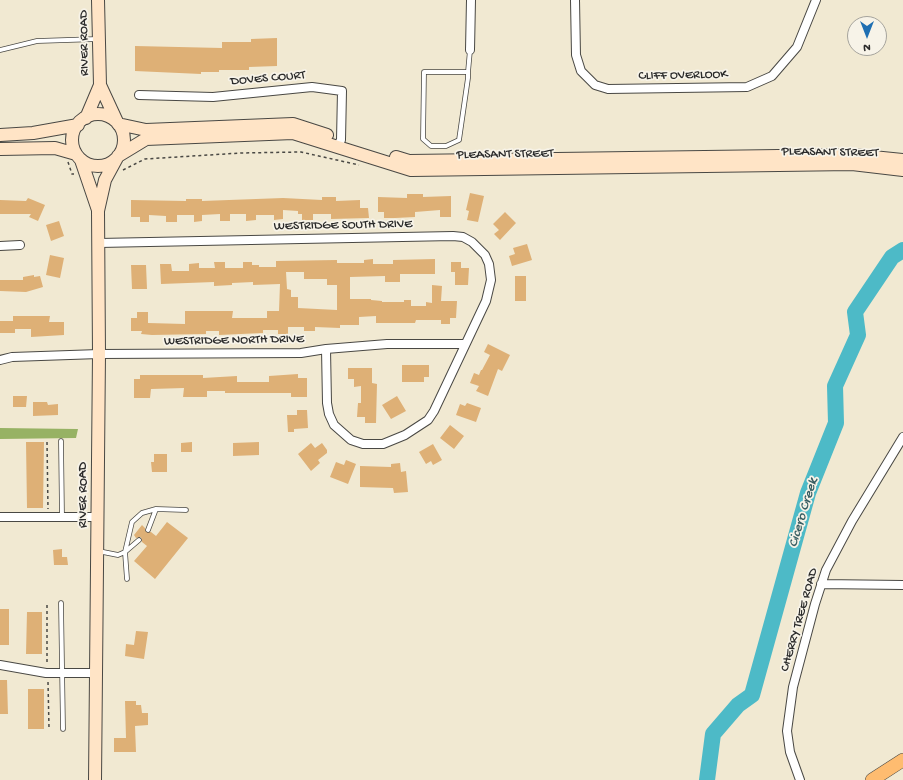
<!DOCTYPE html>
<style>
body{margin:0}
#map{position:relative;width:903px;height:780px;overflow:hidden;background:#f1e9d2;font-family:"Gochi Hand",sans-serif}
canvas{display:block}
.north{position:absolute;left:847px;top:16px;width:40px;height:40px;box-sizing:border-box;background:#f7f3e8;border:1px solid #a5a39c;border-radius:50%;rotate:180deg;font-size:11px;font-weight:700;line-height:16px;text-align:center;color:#2b2b2b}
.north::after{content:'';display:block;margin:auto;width:14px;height:18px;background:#1f6fb2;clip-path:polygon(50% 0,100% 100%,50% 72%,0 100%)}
</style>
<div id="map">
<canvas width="903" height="780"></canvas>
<div class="north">N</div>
</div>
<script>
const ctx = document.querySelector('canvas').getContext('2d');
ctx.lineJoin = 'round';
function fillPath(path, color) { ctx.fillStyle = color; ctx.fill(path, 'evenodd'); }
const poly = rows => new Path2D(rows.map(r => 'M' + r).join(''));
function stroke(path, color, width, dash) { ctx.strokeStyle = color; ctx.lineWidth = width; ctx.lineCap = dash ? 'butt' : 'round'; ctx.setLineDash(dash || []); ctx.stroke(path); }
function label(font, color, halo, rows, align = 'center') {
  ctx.font = font + ' "Gochi Hand",sans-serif'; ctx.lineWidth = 3.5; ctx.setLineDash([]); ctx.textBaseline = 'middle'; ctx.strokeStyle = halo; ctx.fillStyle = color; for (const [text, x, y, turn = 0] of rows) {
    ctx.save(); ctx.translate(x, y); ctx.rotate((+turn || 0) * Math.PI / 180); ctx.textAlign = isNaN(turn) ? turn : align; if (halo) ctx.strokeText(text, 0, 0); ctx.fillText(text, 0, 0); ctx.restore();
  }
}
fillPath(poly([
 [0,428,77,429,78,429,76,438,0,439]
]), '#97b264');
stroke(poly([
 [707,780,713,734,738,705,752,695,808,493,836,423,835,386,858,335,855,312,892,257,903,250]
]), '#4dbac7', 16);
fillPath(poly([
 [277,38,277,66,249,67,249,70,219,70,219,72,201,72,201,74,135,71,135,46,222,48,222,42,251,42,251,39],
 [470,193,484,196,478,222,467,220,469,211,466,210],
 [407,194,423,194,423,197,451,196,451,217,440,217,440,210,415,212,415,217,395,218,384,218,384,212,378,212,378,197,407,198],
 [322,197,336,197,336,201,360,200,360,208,368,208,369,218,331,219,331,214,313,214,313,220,302,220,302,214,298,214,298,211,283,210,283,219,274,220,274,215,256,215,256,220,246,221,246,214,230,214,230,221,220,221,220,214,202,215,202,221,194,222,194,215,177,215,177,222,166,222,166,216,149,215,149,222,140,222,140,217,131,217,131,200,186,201,186,199,202,199,202,201,283,198,322,200],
 [28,198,45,205,38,221,29,217,31,214,0,214,0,200,26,201],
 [505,212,516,223,500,240,494,234,499,230,493,224],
 [59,221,64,236,51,241,46,225],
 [527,244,532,260,512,266,509,256,515,254,513,248],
 [50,255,64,258,60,278,46,275],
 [373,259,373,264,393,264,393,260,435,259,435,274,400,274,400,282,385,282,385,276,350,277,350,299,371,299,371,300,382,301,382,302,404,302,404,300,411,300,411,306,426,306,426,302,432,303,432,285,442,286,441,301,457,301,456,318,450,318,450,324,441,324,441,320,416,320,415,323,376,323,376,316,359,317,359,325,340,325,340,328,315,327,315,331,304,331,304,327,288,327,288,334,278,334,278,330,263,330,263,333,219,335,219,331,206,331,206,334,152,335,141,334,142,331,131,331,131,318,137,318,137,312,148,312,148,323,185,324,185,311,233,311,232,318,267,318,267,311,279,311,280,284,253,285,253,282,232,283,232,285,214,286,214,282,161,284,160,264,171,264,172,271,189,271,189,264,199,263,199,268,215,268,214,262,225,262,225,268,243,268,243,262,252,262,252,265,259,265,259,267,276,267,276,261,337,260,337,263,364,263,364,260],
 [286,272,304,272,304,279,327,279,327,285,337,285,337,310,298,308,298,297,291,297,291,290,287,289],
 [451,262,461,262,461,268,469,268,468,285,455,285,455,272,451,272],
 [131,265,146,265,147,289,132,289],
 [34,275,34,277,40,276,43,287,26,292,0,291,0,280,23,280,23,277],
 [515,276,526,276,526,301,515,301],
 [13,316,50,316,49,322,64,322,64,335,31,337,31,329,15,329,15,333,0,333,0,321,13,321],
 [488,344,510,355,502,371,498,369,488,396,476,391,479,386,470,383,474,373,479,375,481,370,482,370,490,355,484,352],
 [402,365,429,365,429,377,424,377,424,382,402,382],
 [348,368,372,368,372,383,377,384,376,423,365,423,365,417,357,417,358,403,361,403,361,386,354,387,354,379,348,379],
 [298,374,298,378,307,378,307,397,291,397,291,393,225,393,225,391,207,391,207,397,183,397,184,388,151,389,150,398,134,398,134,379,140,379,140,375,203,375,203,378,237,376,237,382,269,382,269,376],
 [13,396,27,396,26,407,13,407],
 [397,396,406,411,391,419,382,405],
 [33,402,47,402,48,405,58,404,58,415,33,416],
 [467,403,481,408,476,422,456,415,460,404,465,406],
 [297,410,307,410,308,428,294,429,294,432,288,432,287,415,297,415],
 [450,425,464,436,454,449,440,438],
 [26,442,44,442,43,508,27,508],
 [192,442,192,452,181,452,181,443],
 [259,442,259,455,233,456,233,443],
 [311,443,315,448,322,443,327,450,327,453,318,460,320,463,311,471,298,454],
 [433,444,442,460,433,465,431,461,426,464,419,452],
 [154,454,167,454,167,472,152,472,151,462,154,462],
 [346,460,356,464,348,484,330,477,336,462,344,465],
 [400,463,401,472,406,471,408,492,394,493,393,488,360,487,360,466,391,467,391,464],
 [167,522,188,538,155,579,134,561,147,546,142,542,141,537,136,538,134,535,142,525,145,528,146,532,151,532,156,536],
 [62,549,62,557,67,557,68,565,54,565,53,550],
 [0,609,9,609,9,645,0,645],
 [27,612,42,612,42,654,26,654],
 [136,631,148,632,144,659,125,656,126,644,134,645],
 [0,680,7,680,8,714,0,714],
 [28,689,44,689,44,729,28,729],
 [125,701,136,701,136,705,141,705,142,713,148,713,148,725,135,726,136,752,114,752,114,738,126,738]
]), '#deb076');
const lane = poly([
 [0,50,37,41,98,39],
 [468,72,424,72,423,139,431,146,446,146,459,140,468,78,468,72,470,50],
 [61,441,62,517],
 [148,530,156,509],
 [98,551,118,555,125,552,132,522,142,513,156,509,186,510],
 [127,579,125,552,139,540],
 [61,603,63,729]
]);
const street = poly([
 [575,0,576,55,581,71,595,85,608,89,747,87,772,76,797,47,816,0],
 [470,50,471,0],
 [139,95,213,97,312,87,342,91,341,140,337,147],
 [99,243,453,236,463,237,472,242,485,255,489,264,491,280,486,301,434,411,428,420,405,435,383,444,363,444,351,440,334,425,329,414,327,403,326,349],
 [0,246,20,245],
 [0,360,12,357,99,354,301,353,326,349,387,344,465,344],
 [0,517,98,517],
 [821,584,903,585],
 [0,665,46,673,97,673],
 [800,780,790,752,787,731,793,687,815,604,826,570,852,521,903,437]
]);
const secondary = poly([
 [100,85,118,124,146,130,293,124,327,135],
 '72 140a26 26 0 1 1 52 0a26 26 0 1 1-52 0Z',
 [86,118,100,85,98,0],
 [0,135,33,133,78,125],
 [0,149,55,148,76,154],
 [396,157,409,161,853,155,903,160],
 [81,160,98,210],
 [95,780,99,354,98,211,105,180,118,156,146,139,293,133,411,170,852,164,903,170]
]);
const primary = poly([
 [872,780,903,760]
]);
stroke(lane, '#494844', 5.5);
stroke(street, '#494844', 10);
stroke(secondary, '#494844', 14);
stroke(primary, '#494844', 14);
stroke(poly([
 [68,162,72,174,74,174],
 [123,170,145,159,241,153,301,152,359,165],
 [47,442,48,509],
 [47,605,47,665],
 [48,682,49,728]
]), '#494844', 1.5, [3, 3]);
stroke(lane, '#fff', 4);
stroke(street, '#fff', 8);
stroke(secondary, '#ffe4c6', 12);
stroke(primary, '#febc70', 13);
label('13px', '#2b2b2b', '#f7f3e8', [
 ["RIVER ROAD",85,43,-91],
 ["CLIFF OVERLOOK",683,76,-1],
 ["DOVES COURT",268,79,-5],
 ["PLEASANT STREET",830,153,1],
 ["PLEASANT STREET",505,155,-1],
 ["WESTRIDGE SOUTH DRIVE",343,226,-1],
 ["WESTRIDGE NORTH DRIVE",234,341,-1],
 ["RIVER ROAD",84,495,-90],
 ["CHERRY TREE ROAD",800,620,-74]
]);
label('italic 14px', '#375d62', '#f7f3e8', [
 ["Cicero Creek",804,513,-73]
]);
</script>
